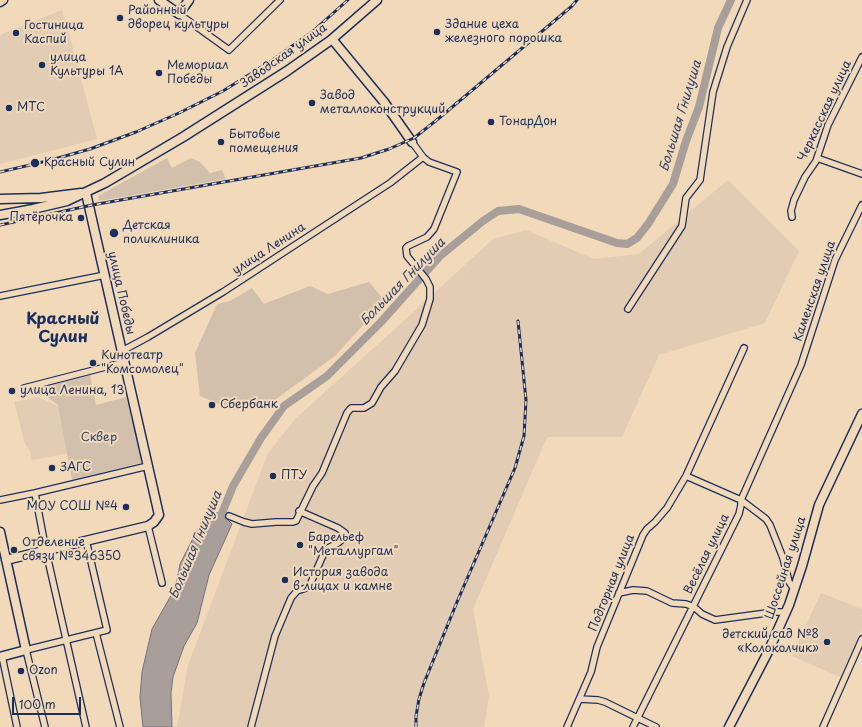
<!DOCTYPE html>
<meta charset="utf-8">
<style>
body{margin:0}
#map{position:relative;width:862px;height:727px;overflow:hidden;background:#f2d9ba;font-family:"Playpen Sans",sans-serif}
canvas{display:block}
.scale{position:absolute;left:12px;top:697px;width:69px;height:18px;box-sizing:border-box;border:2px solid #1b2f5e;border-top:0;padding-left:5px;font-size:12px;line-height:14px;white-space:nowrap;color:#1b2f5e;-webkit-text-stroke:3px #f2d9ba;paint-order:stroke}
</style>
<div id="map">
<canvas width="862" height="727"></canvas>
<div class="scale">100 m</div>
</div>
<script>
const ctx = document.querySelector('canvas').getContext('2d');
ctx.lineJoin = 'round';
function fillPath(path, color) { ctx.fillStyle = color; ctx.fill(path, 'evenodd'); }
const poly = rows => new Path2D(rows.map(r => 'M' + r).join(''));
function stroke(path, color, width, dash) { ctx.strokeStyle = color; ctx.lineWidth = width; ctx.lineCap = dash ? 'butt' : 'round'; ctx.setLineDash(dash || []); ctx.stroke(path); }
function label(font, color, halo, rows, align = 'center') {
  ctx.font = font + ' "Playpen Sans",sans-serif'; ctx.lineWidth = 4; ctx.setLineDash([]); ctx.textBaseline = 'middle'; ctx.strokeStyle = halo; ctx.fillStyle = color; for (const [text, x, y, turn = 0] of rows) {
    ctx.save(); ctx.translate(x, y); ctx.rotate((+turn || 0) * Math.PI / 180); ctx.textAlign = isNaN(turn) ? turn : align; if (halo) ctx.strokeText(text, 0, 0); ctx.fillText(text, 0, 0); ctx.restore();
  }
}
fillPath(poly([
 [62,10,67,26,97,139,0,164,0,36,2,34],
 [728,180,799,251,765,323,659,355,622,437,547,437,473,609,489,696,484,727,177,727,188,665,268,453,296,418,418,308,493,239,526,230,594,259,639,254],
 [38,397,60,407,69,453,32,460,30,451,25,444,14,402],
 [821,593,862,609,862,628,840,677,792,656]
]), '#e2ccb3');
fillPath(poly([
 [167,158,172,168,191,158,200,162,210,173,222,170,226,179,99,201,98,196],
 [369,282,385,301,335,356,264,408,233,410,200,396,195,353,217,304,230,301,252,288,264,304,310,286,328,294],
 [90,375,96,405,126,397,144,462,72,480,58,405,32,387]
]), '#d2c0ad');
const water = poly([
 [207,511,222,514,232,524,209,575,197,623,184,646,173,677,171,693,172,727,143,727,140,697,142,672,152,629,173,592,177,580,180,564,207,511]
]);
fillPath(water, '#a99f9a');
stroke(water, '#707282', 1);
stroke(poly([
 [218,523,233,486,261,438,284,406,327,376,381,322,440,256,483,221,498,211,519,209,617,243,627,244,637,238,648,224,673,184,686,141,699,107,718,28,731,0]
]), '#a99f9a', 8);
const minor = poly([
 [179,14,229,50,280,0],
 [817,158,862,174],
 [792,217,791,211,794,200,805,177,816,161,828,125,862,57],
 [0,296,105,275],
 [628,309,682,226,686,198,700,180,713,92,727,47,747,0],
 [122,351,148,337,223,292,390,183,423,157],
 [24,388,125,362],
 [686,476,741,500,766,519,770,525,783,558,789,582,794,589],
 [35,493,46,551,86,727],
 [0,500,35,493,148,466],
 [229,516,244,522,252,524,276,522,293,522,296,521,313,486,322,473,347,413,351,408,364,408,372,403,381,387,395,371,422,325,430,299,430,287,426,279,407,256,406,248,408,246,427,237,434,229,457,172,429,162,423,157,412,142],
 [148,526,162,583],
 [619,593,633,590,647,591,672,603,686,604,694,607,702,614,715,620,774,612,786,612],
 [96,633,120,727],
 [2,656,17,727],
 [580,699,598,700,605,702,656,727],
 [45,727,26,650,107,630,86,540],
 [251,727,275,636,291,598,297,591,309,587,324,553,328,548,338,543,346,536,345,533,338,528,299,511],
 [567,727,591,672,597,647,643,535,647,529,655,522,667,508,686,476,744,348],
 [633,727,739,514,741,505,741,500,801,365,835,260,862,205],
 [823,727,862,639]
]);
const secondary = poly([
 [159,0,179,14,189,0],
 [0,2,3,0],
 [332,39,384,102,412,142],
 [0,199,41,198,81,193],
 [0,215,33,209,67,201,105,183,183,137,287,71,331,40,377,0],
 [0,532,26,650,0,657],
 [6,560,148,526,154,522,159,515,86,193],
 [729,727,768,652,789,605,802,566,819,505,862,414]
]);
stroke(minor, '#1b2f5e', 8);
stroke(secondary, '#1b2f5e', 11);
stroke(minor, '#f2d9ba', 5.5);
stroke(secondary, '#f2d9ba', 8);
const rail = poly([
 [0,172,51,160,90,149,136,132,179,113,223,91,271,61,312,32,348,0],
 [0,225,92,205,361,158,389,149,414,138,438,119,572,6,577,0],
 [416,727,416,716,419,699,424,683,457,602,515,468,524,436,526,400,518,321]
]);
stroke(rail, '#1b2f5e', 3);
stroke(rail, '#f2d9ba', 1.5, [4.5]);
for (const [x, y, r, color] of [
 [120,18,4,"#1b2f5e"],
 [437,32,4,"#1b2f5e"],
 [16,33,4,"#1b2f5e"],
 [42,65,4,"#1b2f5e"],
 [159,73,4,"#1b2f5e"],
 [312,103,4,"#1b2f5e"],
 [9,108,4,"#1b2f5e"],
 [491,122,4,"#1b2f5e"],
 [221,142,4,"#1b2f5e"],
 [35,163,5,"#1b2f5e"],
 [81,218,4,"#1b2f5e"],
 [114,233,5,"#1b2f5e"],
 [93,363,4,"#1b2f5e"],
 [12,391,4,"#1b2f5e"],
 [212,405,4,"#1b2f5e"],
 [52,468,4,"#1b2f5e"],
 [273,476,4,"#1b2f5e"],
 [126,507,4,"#1b2f5e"],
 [300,545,4,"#1b2f5e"],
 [14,550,4,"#1b2f5e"],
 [285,580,4,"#1b2f5e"],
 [827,642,4,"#1b2f5e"],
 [21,671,4,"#1b2f5e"]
]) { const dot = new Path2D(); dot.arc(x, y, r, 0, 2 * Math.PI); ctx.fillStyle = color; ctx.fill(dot); stroke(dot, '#f2d9ba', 1.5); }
label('12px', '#1b2f5e', '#f2d9ba', [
 ["Районный",128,11],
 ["дворец культуры",128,25],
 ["Здание цеха",445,25],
 ["железного порошка",445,39],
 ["Гостиница",24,26],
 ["Каспий",24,40],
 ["улица",50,58],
 ["Культуры 1А",50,72],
 ["Мемориал",167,66],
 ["Победы",167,80],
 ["Завод",320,96],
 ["металлоконструкций",320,110],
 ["МТС",17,108],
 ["ТонарДон",499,122],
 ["Бытовые",229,135],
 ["помещения",229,149],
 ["Красный Сулин",44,163],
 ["Пятёрочка",73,218,"right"],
 ["Детская",123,226],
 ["поликлиника",123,240],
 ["Кинотеатр",101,356],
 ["\"Комсомолец\"",101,370],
 ["улица Ленина, 13",20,391],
 ["Сбербанк",220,405],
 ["ЗАГС",60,468],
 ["ПТУ",281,476],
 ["МОУ СОШ №4",118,507,"right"],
 ["Барельеф",308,538],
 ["\"Металлургам\"",308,552],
 ["Отделение",22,543],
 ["связи №346350",22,557],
 ["История завода",293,573],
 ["в лицах и камне",293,587],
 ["детский сад №8",819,635,"right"],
 ["«Колоколчик»",819,649,"right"],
 ["Ozon",29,671]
], 'left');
label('12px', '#1b2f5e', '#f2d9ba', [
 ["Заводская улица",284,56,-35],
 ["Черкасская улица",825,111,-65],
 ["улица Ленина",269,249,-33],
 ["Каменская улица",815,291,-71],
 ["улица Победы",121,293,77],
 ["Весёлая улица",707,554,-64],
 ["Шоссейная улица",786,568,-72],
 ["Подгорная улица",612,583,-68]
]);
label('12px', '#36456a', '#f2d9ba', [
 ["Сквер",99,438]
]);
label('italic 13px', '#37456a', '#f2d9ba', [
 ["Большая Гнилуша",681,116,-73],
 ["Большая Гнилуша",403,282,-46],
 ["Большая Гнилуша",196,545,-67]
]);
label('bold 16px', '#1b2f5e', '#f2d9ba', [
 ["Красный",63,320],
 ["Сулин",63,338]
]);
</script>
